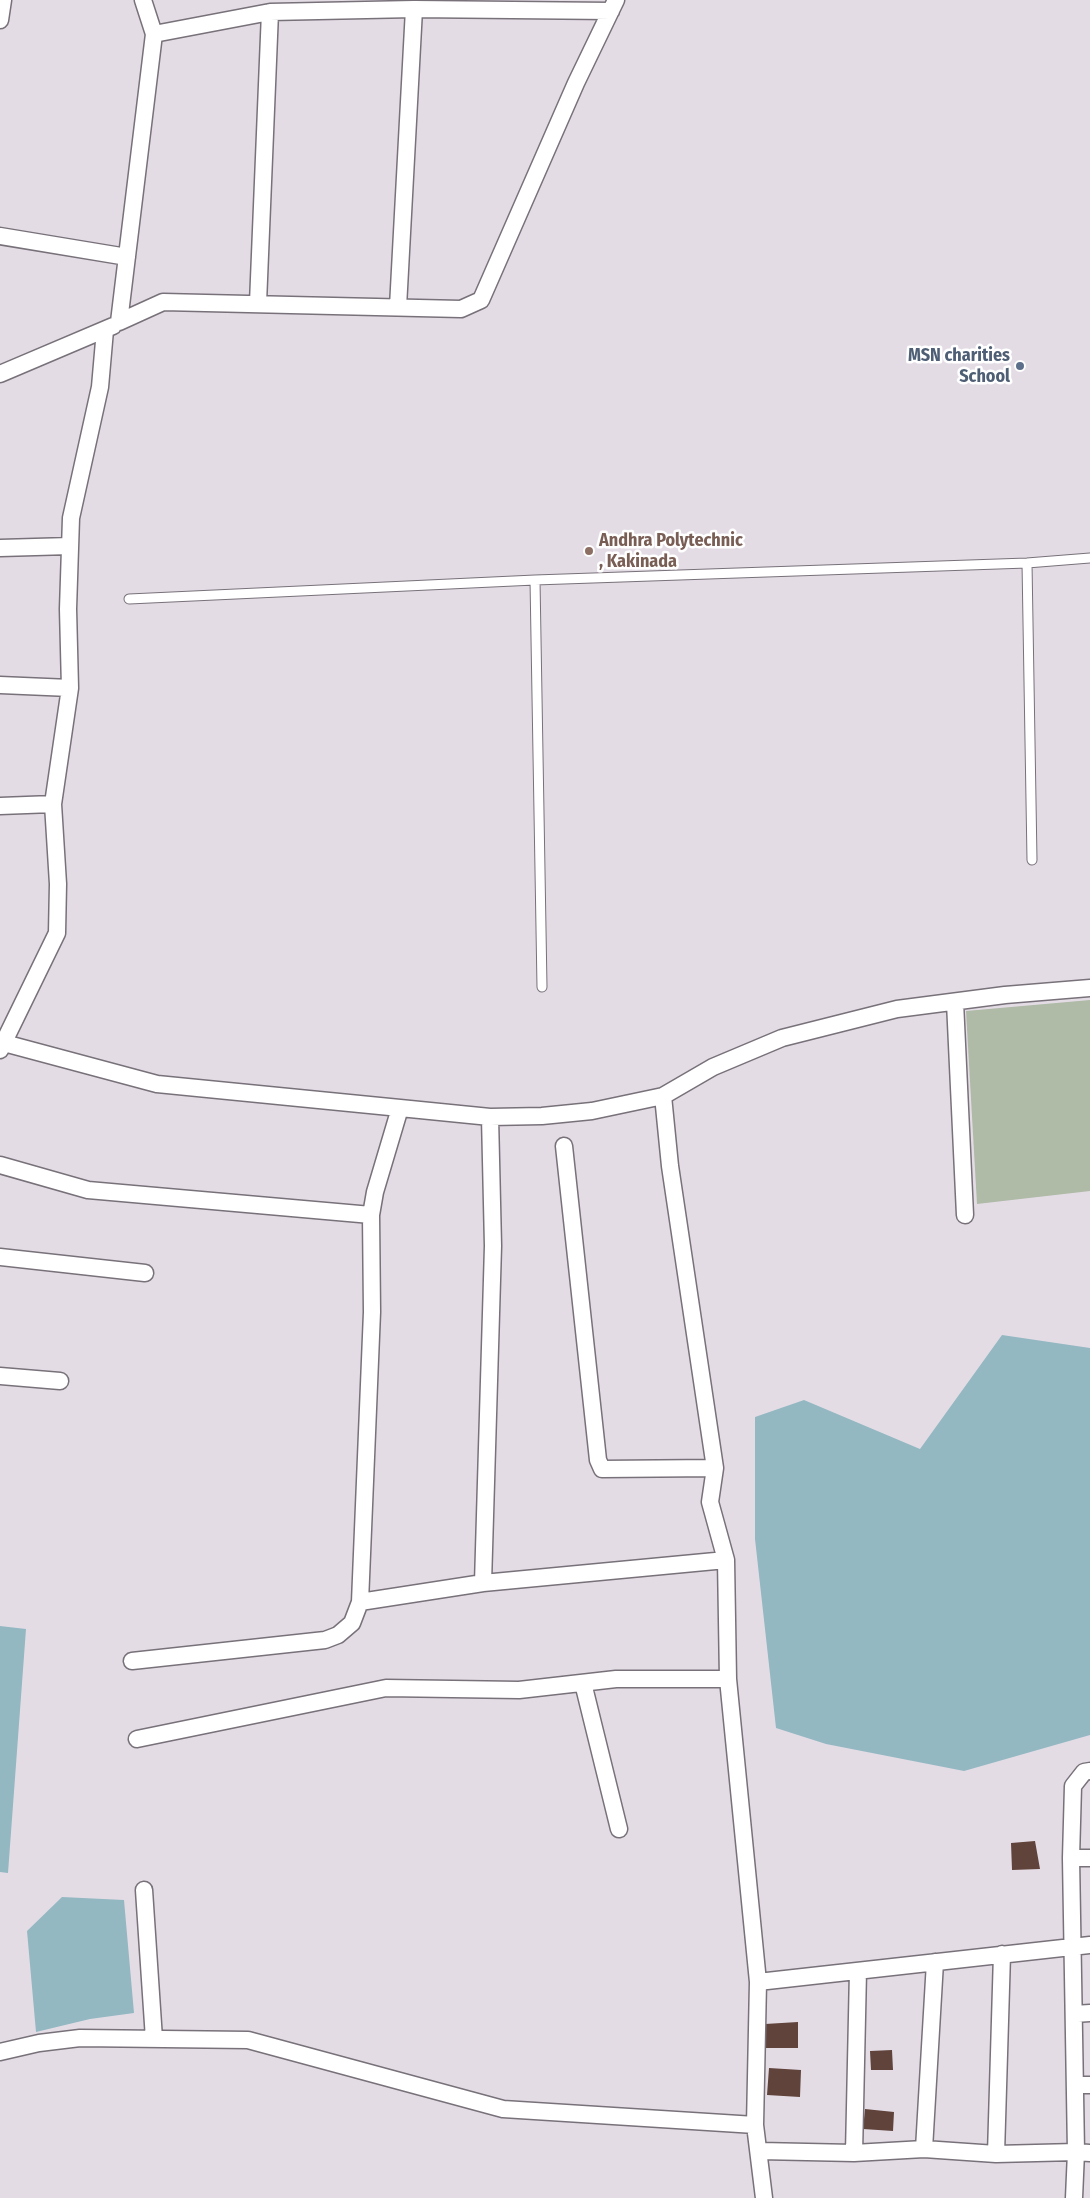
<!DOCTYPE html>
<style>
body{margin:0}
canvas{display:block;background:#e3dce5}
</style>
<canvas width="1090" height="2198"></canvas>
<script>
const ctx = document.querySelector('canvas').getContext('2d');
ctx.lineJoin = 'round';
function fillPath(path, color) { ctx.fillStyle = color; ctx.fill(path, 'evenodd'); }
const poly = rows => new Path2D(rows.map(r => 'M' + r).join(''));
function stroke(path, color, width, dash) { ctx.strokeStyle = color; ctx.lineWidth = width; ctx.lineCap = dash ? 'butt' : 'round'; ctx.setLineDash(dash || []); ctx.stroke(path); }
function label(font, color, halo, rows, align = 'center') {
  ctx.font = font + ' "Fira Sans Condensed",sans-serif'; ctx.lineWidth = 5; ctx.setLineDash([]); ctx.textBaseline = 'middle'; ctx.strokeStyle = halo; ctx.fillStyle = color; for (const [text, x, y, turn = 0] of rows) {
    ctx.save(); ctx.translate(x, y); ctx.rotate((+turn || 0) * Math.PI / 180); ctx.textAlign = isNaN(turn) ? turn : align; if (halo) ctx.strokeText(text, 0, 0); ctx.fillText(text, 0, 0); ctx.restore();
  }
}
fillPath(poly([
 [1090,1000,1090,1191,977,1204,966,1011]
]), '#afbaa7');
fillPath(poly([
 [1002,1335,1090,1348,1090,1735,964,1771,826,1744,776,1728,755,1539,755,1417,804,1400,920,1449],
 [0,1626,26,1629,8,1873,0,1872],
 [62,1897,124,1900,134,2013,90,2019,36,2032,27,1931]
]), '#94b8c2');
fillPath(poly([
 [1035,1841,1040,1869,1012,1870,1011,1843],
 [798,2022,798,2048,765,2048,765,2024],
 [892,2050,893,2070,871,2070,870,2051],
 [769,2068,801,2070,800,2097,767,2095],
 [865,2109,894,2112,893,2131,863,2129]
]), '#60433b');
const lane = poly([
 [1027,563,1032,860],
 [535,580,542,987],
 [129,599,535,580,1027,563,1090,558]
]);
const street = poly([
 [143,0,154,34,119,322,163,302,461,309,481,300,576,83,616,0],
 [0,20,3,0],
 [154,34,270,12,414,9],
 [0,236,127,257],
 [258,303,270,12],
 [398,307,414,9,611,11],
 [0,374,113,326],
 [0,548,70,546],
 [0,685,70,688,68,609,71,518,100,387,105,330],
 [0,806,53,804,70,688],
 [955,1002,965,1215],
 [0,1050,57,933,58,884,53,804],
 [663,1096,713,1067,782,1038,897,1009,1005,995,1090,988],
 [564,1146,598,1460,602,1469,715,1468],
 [0,1165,88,1190,371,1215,375,1192,400,1108,157,1084,4,1043],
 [371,1215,372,1312,360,1602,483,1583,493,1246,490,1117,400,1108],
 [0,1257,145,1273],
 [0,1376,60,1381],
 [483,1583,726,1560],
 [132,1661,325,1640,338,1635,352,1623,360,1602],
 [728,1679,758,1982],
 [583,1683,619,1829],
 [137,1739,386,1688,519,1690,616,1679,728,1679,726,1560,710,1502,715,1468,670,1166,663,1096,592,1111,542,1116,490,1117],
 [1090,1771,1084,1772,1073,1786,1071,1858,1076,2152,1090,2153],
 [1071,1858,1090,1858],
 [144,1890,154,2039],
 [1074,2014,1090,2013],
 [0,2052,39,2043,80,2038,248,2040,503,2109,755,2125],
 [1075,2085,1090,2085],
 [924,2149,935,1962],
 [760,2151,854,2153,924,2149,996,2154,1076,2152,1074,2198],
 [854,2153,858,1971],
 [996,2154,1002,1954],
 [764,2198,755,2125,758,1982,1090,1945]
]);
stroke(lane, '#78717a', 11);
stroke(street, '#78717a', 19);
stroke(lane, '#fff', 9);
stroke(street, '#fff', 16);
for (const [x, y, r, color] of [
 [1020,366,5,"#5c6f8a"],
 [589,551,5,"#8d6e63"]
]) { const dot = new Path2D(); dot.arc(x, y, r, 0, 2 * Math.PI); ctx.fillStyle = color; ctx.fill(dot); stroke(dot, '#fff', 2); }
label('bold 18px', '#4e5e75', '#fff', [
 ["MSN charities",1010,356],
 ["School",1010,377]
], 'right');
label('bold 18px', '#785e54', '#fff', [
 ["Andhra Polytechnic",599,541],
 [", Kakinada",599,562]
], 'left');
</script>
